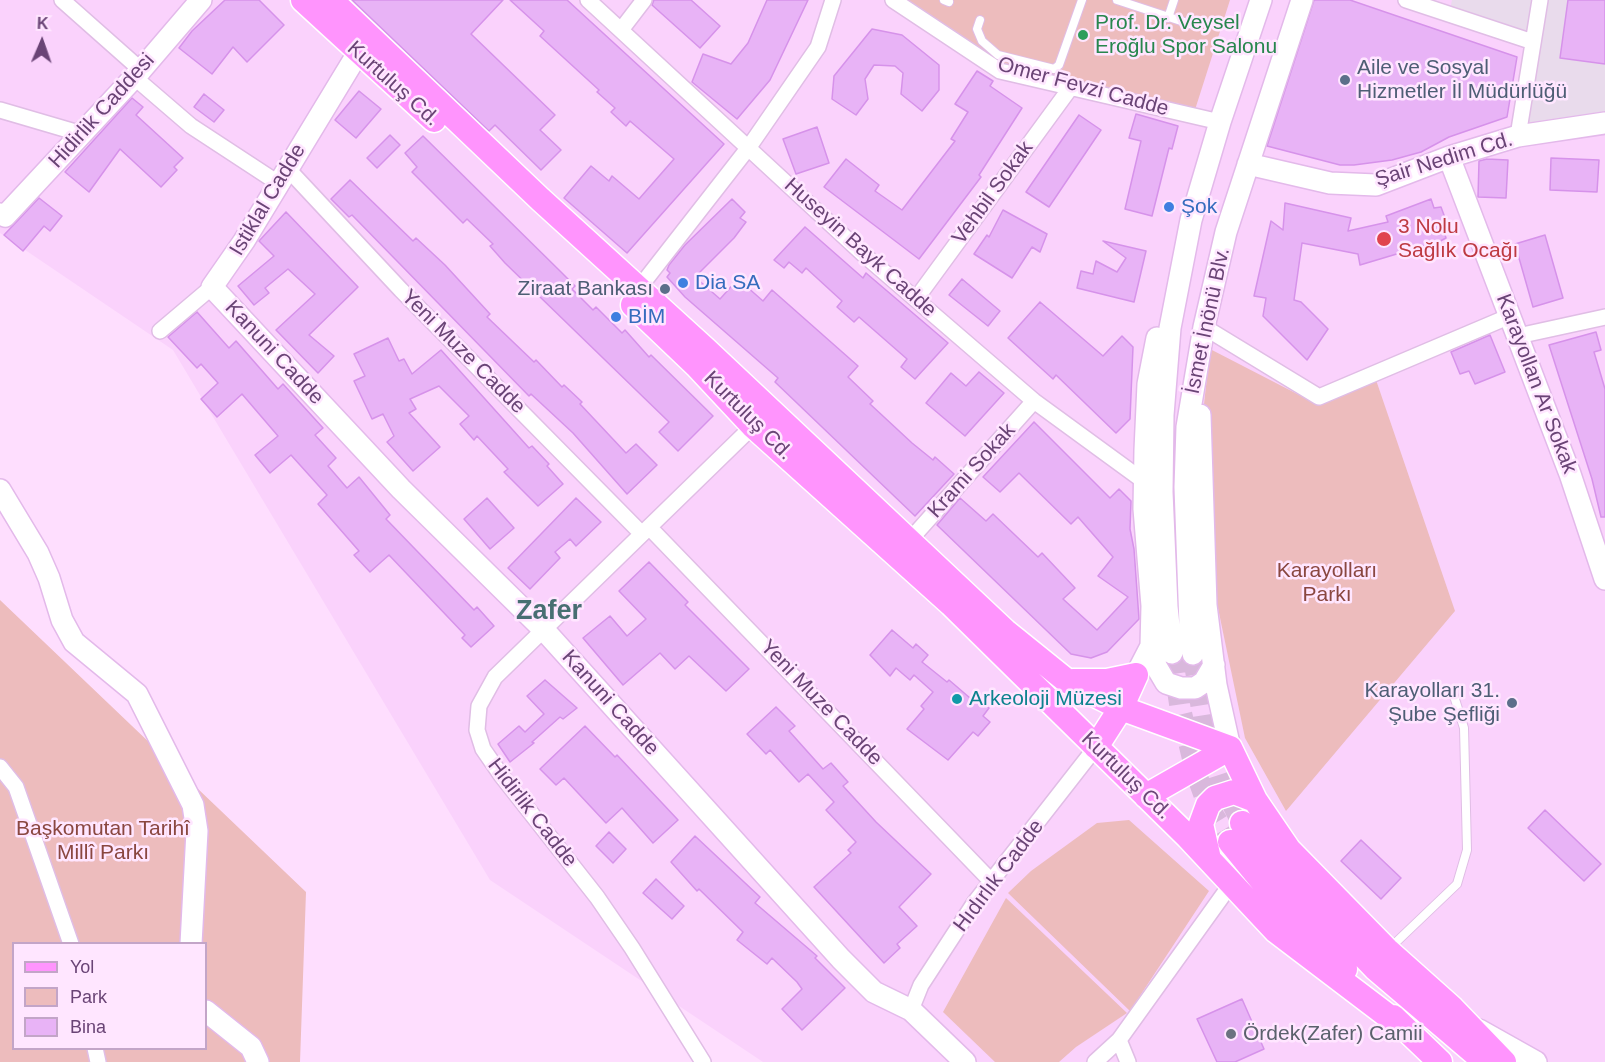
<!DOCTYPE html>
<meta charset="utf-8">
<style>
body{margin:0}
#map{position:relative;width:1605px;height:1062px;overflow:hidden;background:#fedefe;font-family:Arial,sans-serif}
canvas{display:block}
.legend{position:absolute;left:12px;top:942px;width:195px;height:108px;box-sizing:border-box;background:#ffe6ff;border:2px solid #c3a5c8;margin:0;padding:8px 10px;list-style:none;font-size:18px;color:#6a4476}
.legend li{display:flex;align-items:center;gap:12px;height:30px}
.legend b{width:30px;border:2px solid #c3a5c8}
.north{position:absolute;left:12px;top:12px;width:60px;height:60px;-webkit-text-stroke:4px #ffe6ff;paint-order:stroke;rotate:2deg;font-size:16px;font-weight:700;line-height:24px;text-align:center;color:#6a4476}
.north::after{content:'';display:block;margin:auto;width:21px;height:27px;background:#6a4476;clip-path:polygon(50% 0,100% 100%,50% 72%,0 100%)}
</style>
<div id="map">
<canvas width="1605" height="1062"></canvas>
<ul class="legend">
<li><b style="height:8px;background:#ff94fd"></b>Yol</li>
<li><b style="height:16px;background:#edbcbd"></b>Park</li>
<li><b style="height:16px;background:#e8b3f6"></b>Bina</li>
</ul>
<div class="north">K</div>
</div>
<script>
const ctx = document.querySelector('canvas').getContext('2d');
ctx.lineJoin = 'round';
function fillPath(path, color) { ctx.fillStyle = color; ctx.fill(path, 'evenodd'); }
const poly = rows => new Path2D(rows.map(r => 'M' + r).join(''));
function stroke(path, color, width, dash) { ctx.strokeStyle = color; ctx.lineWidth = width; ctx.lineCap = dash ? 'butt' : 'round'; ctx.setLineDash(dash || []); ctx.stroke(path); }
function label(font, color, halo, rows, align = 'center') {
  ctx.font = font + ' Arial,sans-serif'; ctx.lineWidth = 5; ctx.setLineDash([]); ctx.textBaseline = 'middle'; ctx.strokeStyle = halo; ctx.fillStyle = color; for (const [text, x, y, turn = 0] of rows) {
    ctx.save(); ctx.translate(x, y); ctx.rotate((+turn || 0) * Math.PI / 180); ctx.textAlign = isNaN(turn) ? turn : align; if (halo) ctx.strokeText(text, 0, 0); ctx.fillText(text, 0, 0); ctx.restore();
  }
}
fillPath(poly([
 [0,0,1605,0,1605,1062,763,1062,490,880,173,350,0,233]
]), '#fad2fc');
fillPath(poly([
 [1452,0,1605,0,1605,123,1518,136,1533,42,1449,15]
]), '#e9dbec');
fillPath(poly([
 [893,0,1230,0,1193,116,1000,71],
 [1210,349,1307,399,1375,377,1455,611,1286,811,1245,738,1213,584,1200,441],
 [0,600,306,892,300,1062,0,1062],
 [14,944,206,944,206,1048,14,1048],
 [1129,820,1209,891,1130,1011,1008,893,1031,871,1097,823],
 [1006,898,1127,1013,1076,1047,1059,1062,995,1062,943,1012]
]), '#edbcbd');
const building = poly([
 [225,0,259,0,284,25,247,62,233,47,212,74,179,48,192,31,225,0],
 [352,0,503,0,471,34,555,115,540,130,561,150,541,170,495,125,489,131,352,0],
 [510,0,567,0,724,144,627,253,564,198,591,166,609,181,612,176,639,199,674,159,630,121,626,126,611,112,615,108,597,92,599,90,540,36,544,31,510,0],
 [654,0,691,0,720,26,700,48,652,5,654,0],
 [767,0,808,0,770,80,737,119,692,82,703,54,731,64,748,43,767,0],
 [1314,0,1350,0,1517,57,1507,117,1449,137,1421,152,1392,160,1354,165,1340,165,1267,146,1314,0],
 [1568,0,1605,0,1605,64,1560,58,1568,0],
 [872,29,902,35,939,65,939,90,922,111,901,94,903,73,895,66,874,65,865,79,868,99,856,115,832,99,834,76,872,29],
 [977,71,993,81,990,86,1022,108,979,175,981,177,919,259,824,187,846,159,879,185,875,191,902,210,955,141,951,139,968,112,955,104,977,71],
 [359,91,381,109,356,138,335,120,359,91],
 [204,94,224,110,214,122,194,107,204,94],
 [132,98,143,107,136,115,183,158,174,167,177,170,161,187,120,149,89,192,65,172,132,98],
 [1136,114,1178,126,1172,149,1169,148,1152,216,1125,209,1141,141,1129,138,1136,114],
 [1079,115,1101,130,1049,207,1026,192,1079,115],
 [817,127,829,163,796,174,783,139,817,127],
 [390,135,400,145,377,168,367,158,390,135],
 [423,136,560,271,575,286,572,289,593,310,596,307,622,333,625,330,649,357,651,355,713,416,678,451,659,432,669,422,505,263,490,246,493,244,467,219,463,223,412,172,417,167,405,153,423,136],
 [1551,158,1599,160,1597,192,1550,190,1551,158],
 [1487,159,1508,160,1506,198,1478,197,1479,161,1487,159],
 [350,180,413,241,416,238,445,265,490,314,487,317,534,362,536,360,562,387,564,385,582,402,580,404,626,453,636,444,657,465,627,494,573,433,531,394,529,396,352,215,349,217,331,199,350,180],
 [39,198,62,216,50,231,44,226,23,251,4,235,39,198],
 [732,199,745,212,740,218,746,222,734,238,695,277,720,299,738,279,763,301,772,290,858,366,848,377,873,401,870,404,912,443,933,460,935,457,954,474,915,516,775,382,778,378,685,297,667,277,670,273,667,270,669,265,685,245,732,199],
 [1431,199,1434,208,1441,207,1448,226,1443,228,1446,238,1431,246,1430,244,1360,265,1358,254,1302,243,1294,300,1301,302,1328,329,1307,360,1263,316,1266,298,1254,296,1271,221,1283,230,1285,203,1351,218,1348,231,1388,222,1386,216,1431,199],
 [1003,210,1047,234,1040,252,1032,247,1012,278,974,254,987,235,989,237,1003,210],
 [286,212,358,287,309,335,334,356,318,373,276,330,315,294,288,269,265,288,269,293,254,305,238,286,274,256,259,241,286,212],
 [805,227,863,278,866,273,948,343,915,379,901,367,907,359,859,317,854,322,837,307,842,301,806,268,802,273,789,262,784,268,774,260,805,227],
 [1545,235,1563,298,1533,307,1515,244,1545,235],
 [1103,241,1146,251,1134,302,1077,288,1081,271,1093,274,1096,261,1117,272,1126,258,1103,241],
 [962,279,1000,311,988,326,949,295,962,279],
 [1040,302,1103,356,1122,336,1133,347,1130,419,1116,433,1056,375,1053,379,1008,338,1040,302],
 [197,312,229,348,236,341,278,389,283,384,323,428,315,435,336,458,328,466,347,488,359,477,390,515,386,519,474,610,477,607,494,626,471,647,462,638,465,635,389,555,370,572,354,555,359,551,318,504,327,495,291,455,270,473,255,455,278,436,242,394,217,417,201,399,218,383,201,364,197,368,168,337,197,312],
 [1596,332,1601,350,1594,352,1605,389,1605,517,1601,517,1592,479,1549,345,1596,332],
 [1490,335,1505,372,1475,384,1469,371,1460,374,1451,352,1490,335],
 [388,338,399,361,404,359,412,374,441,350,529,448,532,446,549,464,547,466,563,484,538,506,504,472,508,469,477,436,474,440,460,424,469,416,439,386,410,399,416,409,409,413,440,447,413,471,387,442,394,436,383,414,372,419,354,381,365,376,354,354,388,338],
 [979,372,1004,393,965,436,926,403,951,373,966,386,979,372],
 [1034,422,1110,498,1119,489,1131,501,1130,529,1134,549,1139,619,1107,652,1091,658,1071,654,937,525,960,498,986,521,993,514,1038,557,1042,553,1075,588,1063,599,1097,630,1128,597,1098,576,1113,557,1078,517,1071,524,1019,473,1000,492,983,477,1034,422],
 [487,498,514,528,490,549,464,519,487,498],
 [576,498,601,522,576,546,570,539,555,552,560,558,530,589,508,568,576,498],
 [649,562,688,602,685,605,749,669,726,691,689,656,675,669,660,653,623,685,583,638,610,616,627,636,646,619,619,591,649,562],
 [892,630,913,648,916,644,928,655,922,662,947,682,949,680,970,698,973,695,989,708,983,716,990,722,978,736,973,732,948,760,907,729,924,709,921,706,933,692,914,675,910,680,896,668,890,676,870,655,892,630],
 [545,680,577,708,563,719,560,717,532,742,534,743,510,762,498,744,519,726,525,732,544,714,527,696,545,680],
 [776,707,795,726,789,731,823,769,831,763,848,782,843,786,876,822,931,874,899,907,917,926,897,944,900,948,884,963,814,887,851,853,848,850,856,842,826,810,834,802,808,774,799,782,770,750,766,754,747,734,776,707],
 [585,726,615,757,617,755,678,820,653,843,622,808,606,823,564,778,556,785,540,769,585,726],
 [1545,810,1601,864,1584,881,1528,828,1545,810],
 [609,832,626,849,613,863,596,846,609,832],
 [695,836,760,897,755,903,817,956,815,958,845,988,802,1030,782,1009,802,989,797,982,772,958,767,964,737,940,743,932,699,889,697,891,671,862,695,836],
 [1361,840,1401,878,1381,899,1341,861,1361,840],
 [656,879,684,906,672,919,643,893,656,879],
 [1242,999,1264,1049,1235,1062,1217,1062,1197,1019,1242,999]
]);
fillPath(building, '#e8b3f6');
stroke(building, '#d692ea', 1.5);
stroke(poly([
 [1172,653,1180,707,1196,773,1208,806,1230,842],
 [1193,654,1205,732,1221,782,1242,823]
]), '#d9b8dc', 21, [21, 10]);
const lane = poly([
 [944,0,949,2],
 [1117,0,1193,25],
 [1168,18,1174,0],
 [980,20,977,29,982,41,998,55,1054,69,1059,65,1082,0],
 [1391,947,1457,884,1467,850,1464,728,1454,696]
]);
const street = poly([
 [62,0,141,70],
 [588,0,862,253,1034,401,1145,482],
 [893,0,1000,71,1220,122],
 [1406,0,1533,42],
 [621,30,644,0],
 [134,77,191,126,278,183],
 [0,110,82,134],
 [1518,136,1540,0],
 [287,168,401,290,642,534],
 [639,288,749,147,818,47,833,0],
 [916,299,1071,87],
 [1204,327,1319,397,1510,316],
 [160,331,212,287],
 [1518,336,1605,317],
 [649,527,991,881],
 [909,541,1034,401],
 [0,767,16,787,71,944],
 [911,1010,921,985,975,902,1096,747],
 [1119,1040,1128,1062],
 [95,1048,98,1062],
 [703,1062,632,948,597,897,501,775,483,749,477,730,479,706,495,677,753,426],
 [1095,1062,1119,1040,1231,884]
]);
const secondary = poly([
 [358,53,244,241,212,287,401,489,544,630,841,959,874,992,911,1010,965,1062],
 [1449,157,1570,474,1605,579],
 [1248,164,1330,183,1376,185,1449,157,1518,136,1605,123],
 [0,214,5,216,141,70,201,0],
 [1200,415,1206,605,1216,685,1230,748],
 [0,490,38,553,49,578,62,620,74,642,137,694,193,805,197,831,191,944],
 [1151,646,1156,666,1166,683,1181,688,1195,688,1204,682,1214,665],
 [1172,653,1167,607,1162,492,1163,415,1170,328,1191,220,1220,122,1261,0],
 [1193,654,1190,625,1185,487,1187,427,1204,327,1226,232,1302,0],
 [1136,675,1151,646,1152,606,1144,509,1145,450,1148,384,1157,338],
 [206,1011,251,1047,258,1062],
 [1479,1030,1536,1062]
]);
const primary = poly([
 [303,0,434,120],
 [331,0,540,199,705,349,1005,631,1067,681,1121,708,1230,748,1255,800,1289,850,1387,950,1452,1008,1504,1062],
 [633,305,697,366,753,426,951,604,1188,837,1276,931,1405,1029],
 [1073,681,1107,681,1136,675],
 [1096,747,1121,708,1136,675],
 [1146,796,1230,748],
 [1242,823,1267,855,1375,968,1483,1060],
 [1230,842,1276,898,1345,969],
 [1209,859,1201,824,1208,805,1215,798,1234,792,1255,800],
 [1393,1017,1440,1062]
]);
stroke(lane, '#e0bde5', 10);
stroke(street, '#e0bde5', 18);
stroke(secondary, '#e3b9ea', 24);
stroke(primary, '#fff', 27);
stroke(lane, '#fff', 8);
stroke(street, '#fff', 15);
stroke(secondary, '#fff', 21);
stroke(primary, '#ff94fd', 24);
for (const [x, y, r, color] of [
 [1083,35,6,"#2e9e5b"],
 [1345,80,6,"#5c6f8a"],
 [1169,207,6,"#3f7fe0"],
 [1384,239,8,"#e0444e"],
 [683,283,6,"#3f7fe0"],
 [665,289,6,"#5c6f8a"],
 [616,317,6,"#3f7fe0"],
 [957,699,6,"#0f9aa8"],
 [1512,703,6,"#5c6f8a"],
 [1231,1034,6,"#6b7280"]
]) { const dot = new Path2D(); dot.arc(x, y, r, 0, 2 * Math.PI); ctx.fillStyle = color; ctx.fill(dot); stroke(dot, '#ffe6ff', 2); }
label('21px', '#27864d', '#ffe6ff', [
 ["Prof. Dr. Veysel",1095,23],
 ["Eroğlu Spor Salonu",1095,47]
], 'left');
label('21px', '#4e5e75', '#ffe6ff', [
 ["Aile ve Sosyal",1357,68,"left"],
 ["Hizmetler İl Müdürlüğü",1357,92,"left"],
 ["Ziraat Bankası",653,289],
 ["Karayolları 31.",1500,691],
 ["Şube Şefliği",1500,715]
], 'right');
label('21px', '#6a4476', '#ffe6ff', [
 ["Kurtuluş Cd.",393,84,42],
 ["Omer Fevzi Cadde",1083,87,15],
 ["Hidirlik Caddesi",102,111,-48],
 ["Şair Nedim Cd.",1444,160,-17],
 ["Vehbil Sokak",993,193,-54],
 ["Istiklal Cadde",268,200,-59],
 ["Huseyin Bayk Cadde",860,248,42],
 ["İsmet İnönü Blv.",1208,321,-78],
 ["Yeni Muze Cadde",463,352,45],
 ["Kanuni Cadde",274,353,47],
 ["Karayollan Ar Sokak",1536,384,69],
 ["Kurtuluş Cd.",748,416,45],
 ["Krami Sokak",972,471,-48],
 ["Kanuni Cadde",610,703,48],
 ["Yeni Muze Cadde",821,703,46],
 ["Kurtuluş Cd.",1126,776,44],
 ["Hidirlik Cadde",532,813,52],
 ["Hıdırlık Cadde",999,876,-53]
]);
label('21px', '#366cbe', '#ffe6ff', [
 ["Şok",1181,207],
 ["Dia SA",695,283],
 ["BİM",628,317]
], 'left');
label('21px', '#be3a42', '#ffe6ff', [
 ["3 Nolu",1398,227],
 ["Sağlık Ocağı",1398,251]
], 'left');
label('21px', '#8a4740', '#ffe6ff', [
 ["Karayolları",1327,571],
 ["Parkı",1327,595],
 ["Başkomutan Tarihî",103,829],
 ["Millî Parkı",103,853]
]);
label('21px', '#0d838f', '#ffe6ff', [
 ["Arkeoloji Müzesi",969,699]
], 'left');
label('21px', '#5b616d', '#ffe6ff', [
 ["Ördek(Zafer) Camii",1243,1034]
], 'left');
label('bold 27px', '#486f72', '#ffe6ff', [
 ["Zafer",549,612]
]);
</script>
